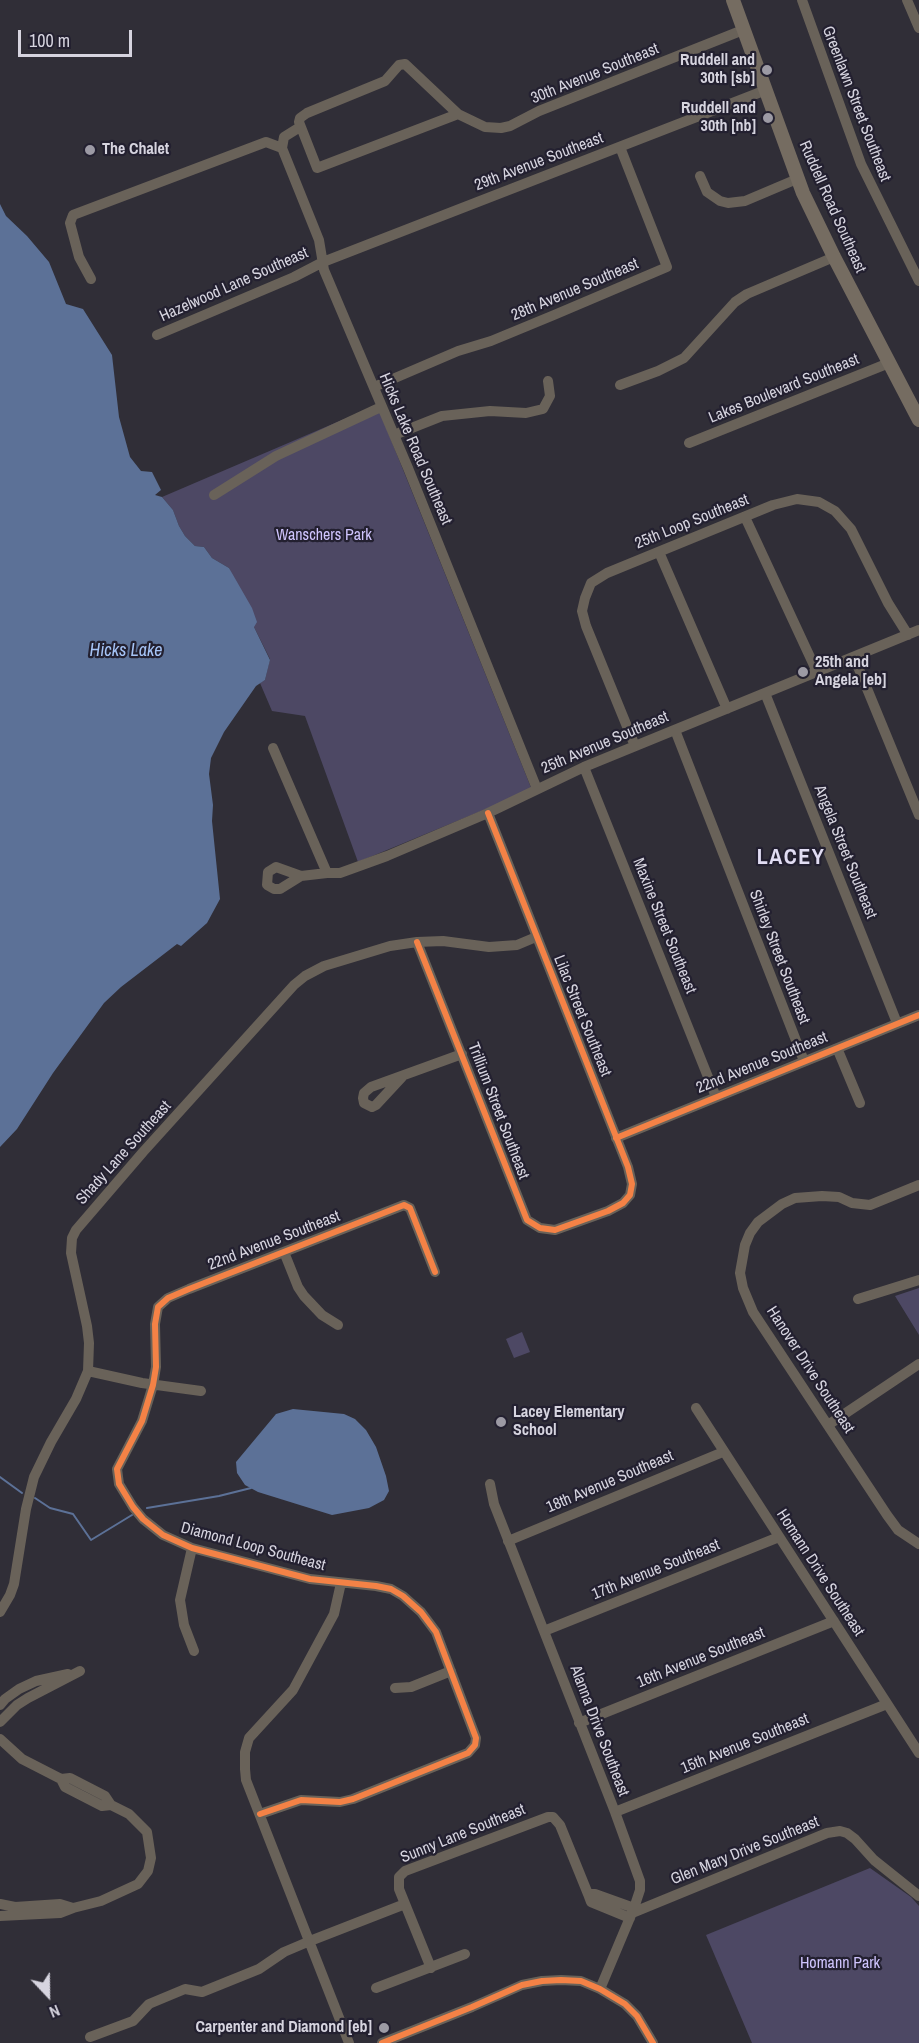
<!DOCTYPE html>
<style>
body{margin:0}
#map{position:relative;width:919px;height:2043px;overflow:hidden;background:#302e37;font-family:"Archivo Narrow",sans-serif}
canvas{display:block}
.north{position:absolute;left:18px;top:1965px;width:60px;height:60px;-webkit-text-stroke:4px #232030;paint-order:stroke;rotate:158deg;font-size:16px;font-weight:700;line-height:24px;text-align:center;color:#d6d4df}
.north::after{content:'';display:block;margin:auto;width:21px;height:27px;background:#d6d4df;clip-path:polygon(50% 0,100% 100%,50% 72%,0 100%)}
.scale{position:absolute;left:18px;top:30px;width:114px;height:27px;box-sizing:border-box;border:3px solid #d6d4df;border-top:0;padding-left:8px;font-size:18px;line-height:21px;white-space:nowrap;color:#d6d4df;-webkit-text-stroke:4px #232030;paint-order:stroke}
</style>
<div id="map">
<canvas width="919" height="2043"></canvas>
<div class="north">N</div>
<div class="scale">100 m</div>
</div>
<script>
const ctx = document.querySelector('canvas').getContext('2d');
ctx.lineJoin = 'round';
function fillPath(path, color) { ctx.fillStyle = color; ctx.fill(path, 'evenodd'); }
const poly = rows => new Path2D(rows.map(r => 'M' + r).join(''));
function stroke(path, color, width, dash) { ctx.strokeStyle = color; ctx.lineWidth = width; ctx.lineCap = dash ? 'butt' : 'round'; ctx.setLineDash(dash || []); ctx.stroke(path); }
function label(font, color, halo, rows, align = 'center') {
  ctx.font = font + ' "Archivo Narrow",sans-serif'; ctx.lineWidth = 4.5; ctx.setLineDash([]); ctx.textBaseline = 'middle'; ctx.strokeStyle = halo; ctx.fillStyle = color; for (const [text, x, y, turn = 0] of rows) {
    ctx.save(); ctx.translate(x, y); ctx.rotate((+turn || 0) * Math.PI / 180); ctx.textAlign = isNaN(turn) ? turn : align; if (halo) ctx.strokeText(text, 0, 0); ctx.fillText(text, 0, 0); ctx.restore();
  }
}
fillPath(poly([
 [377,405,532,790,358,862,305,716,272,711,260,683,265,680,270,659,254,627,229,568,212,558,204,547,195,546,185,536,179,526,173,510,162,497],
 [919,1288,919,1335,895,1296],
 [522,1332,530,1352,514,1358,506,1339],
 [870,1868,911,1897,919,1906,919,2043,752,2043,706,1935]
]), '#4d4864');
fillPath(poly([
 [0,204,6,216,27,236,49,262,66,304,83,309,112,355,119,417,130,457,141,471,152,472,161,490,155,495,162,497,173,510,179,526,185,536,195,546,204,547,212,558,229,568,252,608,257,622,254,627,270,660,265,680,256,686,224,732,211,758,209,774,213,805,212,821,220,899,207,923,181,946,177,944,121,987,104,1003,53,1073,17,1129,0,1147],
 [293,1409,344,1414,355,1419,366,1430,376,1447,386,1476,389,1491,384,1500,369,1508,332,1515,258,1492,245,1485,237,1473,236,1462,276,1414]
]), '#5c7197');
stroke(poly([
 [0,1477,22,1493],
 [35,1498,50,1508,73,1514,91,1540,132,1515],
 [147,1508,219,1496,251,1488]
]), '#5c7197', 2);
stroke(poly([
 [802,0,861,164,919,281],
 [907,0,919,28],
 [458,114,317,168,299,122,300,118,307,113,385,81,399,65,405,64,458,114,485,127,501,128,510,126,539,111,743,30],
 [300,127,284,137,282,148,319,240,324,270,408,468,537,789],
 [700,176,707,192,720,201,728,203,745,201,797,179],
 [91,279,79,257,70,223,73,215,266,142,282,148],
 [157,335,294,277,323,262,766,90],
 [620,385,658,371,684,358,735,302,747,294,834,257],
 [374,387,458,351,491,341,554,315,667,267,620,147],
 [394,435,442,416,490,411,526,413,543,409,550,396,548,381],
 [689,443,889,363],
 [214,495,276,456,381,407],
 [745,517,817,672],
 [659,552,727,709],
 [854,657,919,815],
 [765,693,897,1023],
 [675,730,804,1061],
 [635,746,586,626,582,611,585,598,591,583,607,573,773,505,797,499,819,502,835,511,851,529,888,603,908,635],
 [273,748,327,873],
 [584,767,716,1097],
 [301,876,280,889,274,889,267,885,268,872,276,867,301,876,327,873,340,873,387,856,488,813,584,767,919,630],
 [417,942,527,1220,540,1228,555,1230,608,1211,623,1203,630,1195,632,1184,628,1167,488,813],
 [837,1048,860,1103],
 [402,1077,376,1105,372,1107,364,1103,363,1098,364,1093,371,1087,462,1054],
 [616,1138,919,1015],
 [919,1185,870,1205,852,1203,839,1197,822,1196,795,1198,782,1204,758,1222,750,1233,745,1245,740,1273,743,1288,753,1312,887,1515,898,1530,919,1544],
 [284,1252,298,1287,304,1296,322,1315,338,1325],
 [858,1299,919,1280],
 [88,1371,142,1383,201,1391],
 [696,1408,919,1753],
 [828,1425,919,1364],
 [490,1484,494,1504,615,1812,640,1881,640,1890,634,1908,600,1989],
 [508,1541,723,1452],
 [192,1548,180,1600,184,1625,194,1651],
 [341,1583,334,1614,293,1690,249,1738,245,1752,245,1769,246,1780,349,2043],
 [0,1612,10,1595,14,1584,26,1509,34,1477,51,1442,76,1399,88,1371,89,1343,87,1326,71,1253,72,1238,76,1230,143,1152,294,985,305,976,324,966,390,946,417,942,443,941,489,947,517,945,536,937],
 [544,1631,779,1537],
 [395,1688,411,1687,451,1671],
 [0,1705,5,1699,19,1689,36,1681,68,1674],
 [0,1722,17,1705,28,1698,80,1671],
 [579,1723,834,1621],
 [0,1739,22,1759,61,1779,65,1787,102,1806,111,1805,129,1814,147,1832,151,1858,148,1871,138,1884,101,1901,73,1908,60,1913,0,1916],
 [61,1779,70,1778,105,1796,111,1805],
 [615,1812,887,1704],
 [260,1814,301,1800,340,1802,353,1799,468,1753,475,1745,476,1738,436,1632,421,1612,403,1596,391,1589,376,1586,310,1579,192,1548,163,1535,143,1519,133,1507,119,1484,117,1469,142,1421,153,1385,156,1367,155,1324,158,1307,168,1298,189,1289,404,1205,410,1208,435,1272],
 [0,1904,15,1907,60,1904,73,1908],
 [632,1913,827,1833,840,1831,847,1833,855,1839,874,1860,919,1896],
 [630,1918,591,1902,588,1894,595,1894,634,1908],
 [431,1968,399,1889,399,1877,405,1871,548,1817,553,1817,560,1825,588,1894],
 [376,1988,465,1954],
 [90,2037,133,2021,149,2004,185,1989,202,1992,259,1969,284,1952,310,1941,405,1904],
 [382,2043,472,2007,522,1985,542,1981,561,1980,581,1981,600,1989,625,2004,637,2016,653,2043]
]), '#696259', 10);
stroke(poly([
 [733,0,803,193,834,257,919,420]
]), '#756c61', 14);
stroke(poly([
 [417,942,527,1220,540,1228,555,1230,608,1211,623,1203,630,1195,632,1184,628,1167,488,813],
 [616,1138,919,1015],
 [260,1814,301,1800,340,1802,353,1799,468,1753,475,1745,476,1738,436,1632,421,1612,403,1596,391,1589,376,1586,310,1579,192,1548,163,1535,143,1519,133,1507,119,1484,117,1469,142,1421,153,1385,156,1367,155,1324,158,1307,168,1298,189,1289,404,1205,410,1208,435,1272],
 [382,2043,472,2007,522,1985,542,1981,561,1980,581,1981,600,1989,625,2004,637,2016,653,2043]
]), '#f48246', 6);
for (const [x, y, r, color] of [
 [767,70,6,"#9c9aa4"],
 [768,118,6,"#9c9aa4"],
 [90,150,6,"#9c9aa4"],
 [803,672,6,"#9c9aa4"],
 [501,1422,6,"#9c9aa4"],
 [384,2028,6,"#9c9aa4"]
]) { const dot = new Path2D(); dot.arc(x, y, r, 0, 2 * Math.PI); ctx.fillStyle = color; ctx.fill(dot); stroke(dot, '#232030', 2); }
label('bold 16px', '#d6d4df', '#232030', [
 ["Ruddell and",755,61],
 ["30th [sb]",755,79],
 ["Ruddell and",756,109],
 ["30th [nb]",756,127],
 ["The Chalet",102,150,"left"],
 ["25th and",815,663,"left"],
 ["Angela [eb]",815,681,"left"],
 ["Lacey Elementary",513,1413,"left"],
 ["School",513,1431,"left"],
 ["Carpenter and Diamond [eb]",372,2028]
], 'right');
label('16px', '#d6d4df', '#232030', [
 ["30th Avenue Southeast",595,74,-22],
 ["Greenlawn Street Southeast",856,104,69],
 ["29th Avenue Southeast",539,162,-21],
 ["Ruddell Road Southeast",832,207,66],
 ["Hazelwood Lane Southeast",234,285,-24],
 ["28th Avenue Southeast",575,290,-23],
 ["Lakes Boulevard Southeast",784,389,-22],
 ["Hicks Lake Road Southeast",415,449,67],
 ["25th Loop Southeast",692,522,-22],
 ["25th Avenue Southeast",605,743,-23],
 ["Angela Street Southeast",845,852,68],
 ["Maxine Street Southeast",664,926,68],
 ["Shirley Street Southeast",779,957,69],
 ["Lilac Street Southeast",582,1016,68],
 ["22nd Avenue Southeast",762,1063,-22],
 ["Trillium Street Southeast",498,1111,69],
 ["Shady Lane Southeast",124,1153,-48],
 ["22nd Avenue Southeast",274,1241,-21],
 ["Hanover Drive Southeast",810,1370,57],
 ["18th Avenue Southeast",610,1482,-23],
 ["Diamond Loop Southeast",253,1547,15],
 ["17th Avenue Southeast",656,1570,-22],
 ["Homann Drive Southeast",820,1573,57],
 ["16th Avenue Southeast",701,1658,-22],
 ["Alanna Drive Southeast",599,1731,69],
 ["15th Avenue Southeast",745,1744,-22],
 ["Sunny Lane Southeast",463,1834,-22],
 ["Glen Mary Drive Southeast",745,1851,-22]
]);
label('16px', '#cfc4fd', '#232030', [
 ["Wanschers Park",324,536],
 ["Homann Park",840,1964]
]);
label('italic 18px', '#a6c4f6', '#232030', [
 ["Hicks Lake",126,651]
]);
ctx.letterSpacing = '1.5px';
label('bold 22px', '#e1ddf3', '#232030', [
 ["LACEY",791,858]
]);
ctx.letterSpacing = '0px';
</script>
